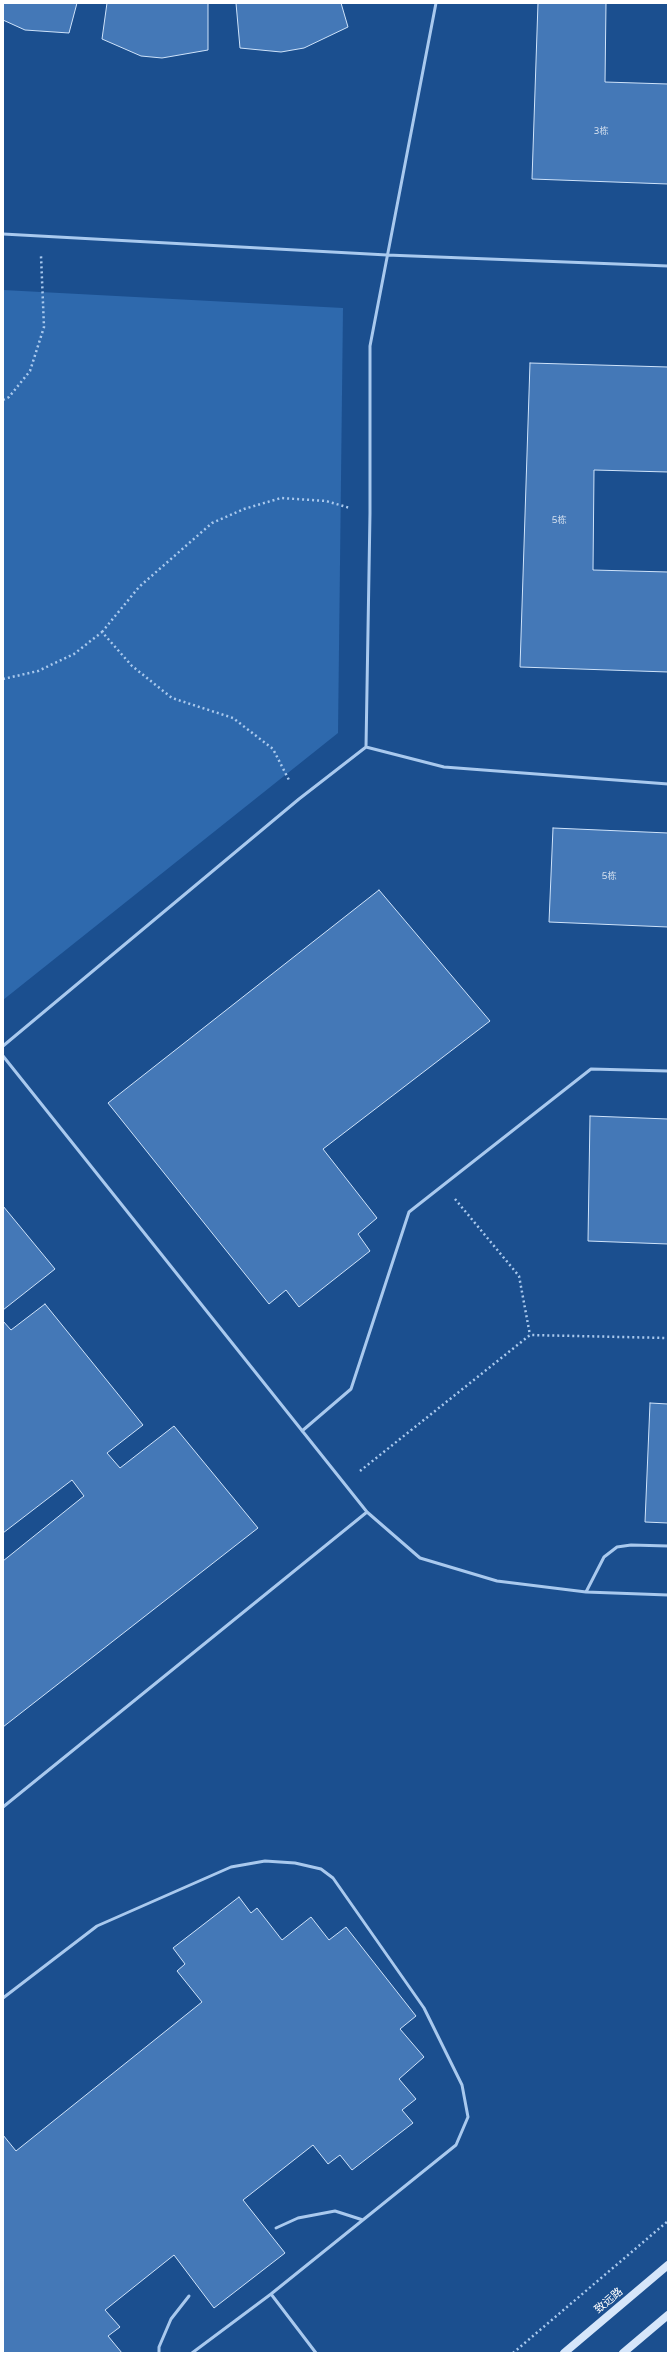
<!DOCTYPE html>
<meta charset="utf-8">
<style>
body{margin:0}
#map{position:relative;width:671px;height:2356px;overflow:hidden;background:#1b4f8f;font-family:"Varela Round",sans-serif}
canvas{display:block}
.frame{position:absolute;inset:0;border:4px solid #fff;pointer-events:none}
</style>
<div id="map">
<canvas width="671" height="2356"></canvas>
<div class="frame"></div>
</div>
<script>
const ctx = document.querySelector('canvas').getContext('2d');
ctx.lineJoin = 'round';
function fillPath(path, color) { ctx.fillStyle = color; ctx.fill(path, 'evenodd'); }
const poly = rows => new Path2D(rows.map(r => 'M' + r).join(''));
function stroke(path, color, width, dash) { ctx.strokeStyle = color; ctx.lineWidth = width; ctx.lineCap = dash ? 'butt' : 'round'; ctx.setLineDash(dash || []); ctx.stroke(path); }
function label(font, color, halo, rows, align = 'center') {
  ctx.font = font + ' "Varela Round","Noto Sans SC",sans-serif'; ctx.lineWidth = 4; ctx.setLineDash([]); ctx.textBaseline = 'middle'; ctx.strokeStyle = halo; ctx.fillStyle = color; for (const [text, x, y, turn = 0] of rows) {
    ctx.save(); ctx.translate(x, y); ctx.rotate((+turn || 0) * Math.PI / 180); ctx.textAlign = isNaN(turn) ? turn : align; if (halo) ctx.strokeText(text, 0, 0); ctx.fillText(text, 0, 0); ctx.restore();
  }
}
fillPath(poly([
 [3,290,343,308,338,733,3,1000]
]), '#2e69ad');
const building = poly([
 [3,3,77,3,69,33,25,30,3,20,3,3],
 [107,3,208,3,208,50,162,58,141,56,102,39,107,3],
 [236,3,341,3,348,27,304,48,281,52,240,48,236,3],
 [538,3,606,3,605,82,668,84,668,184,532,179,538,3],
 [530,363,668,367,668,472,594,470,593,570,668,572,668,672,520,667,530,363],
 [553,828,668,833,668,927,549,922,553,828],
 [379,890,490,1021,323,1149,377,1218,358,1234,370,1251,299,1307,286,1290,269,1304,108,1103,379,890],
 [590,1116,668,1119,668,1244,588,1241,590,1116],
 [3,1206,55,1269,3,1310,3,1206],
 [45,1304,143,1425,107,1453,120,1468,174,1426,258,1528,3,1727,3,1561,84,1496,72,1480,3,1533,3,1321,11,1330,45,1304],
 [650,1403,668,1404,668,1523,645,1522,650,1403],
 [239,1897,251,1913,257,1908,282,1940,311,1917,329,1940,346,1927,416,2016,400,2029,424,2057,399,2079,416,2099,402,2110,413,2123,352,2170,340,2155,328,2164,313,2145,243,2200,285,2253,214,2308,174,2255,105,2310,120,2327,108,2336,122,2353,3,2353,3,2135,16,2151,202,2002,177,1971,185,1964,173,1948,239,1897]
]);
fillPath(building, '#4478b7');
stroke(building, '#cfe3fa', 1);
stroke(poly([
 [3,400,9,397,30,371,44,327,41,256],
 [102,632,139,587,212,523,244,509,281,498,326,501,350,508],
 [3,679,38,671,74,654,102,632,132,666,172,698,233,718,273,749,290,782],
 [455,1199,519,1276,530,1335],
 [360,1471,530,1335,668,1338],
 [513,2353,668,2221]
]), '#a9c9ee', 2.5, [2, 3]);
stroke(poly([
 [3,234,387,255,668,266],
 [366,747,444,767,668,784],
 [3,1046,299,799,366,747,370,513,370,346,436,3],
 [3,1056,367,1512,3,1807],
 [302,1431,351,1389,409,1212,591,1069,668,1071],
 [367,1512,420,1558,497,1581,586,1592,668,1595],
 [586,1592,604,1557,617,1547,631,1545,668,1546],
 [3,1998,97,1926,231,1867,265,1861,295,1863,321,1869,333,1878,424,2008,462,2085,468,2117,456,2145,271,2294,192,2353],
 [276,2228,298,2218,335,2211,363,2220],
 [271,2294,316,2353],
 [159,2353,159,2347,171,2319,189,2296]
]), '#a9c9ee', 3);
stroke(poly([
 [564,2353,668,2265],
 [623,2353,668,2315]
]), '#d6e6fa', 8);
label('9px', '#d0dded', null, [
 ["3栋",601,132],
 ["5栋",559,521],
 ["5栋",609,877]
]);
label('11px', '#fff', '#1b4f8f', [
 ["致远路",609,2301,-40]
]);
</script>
